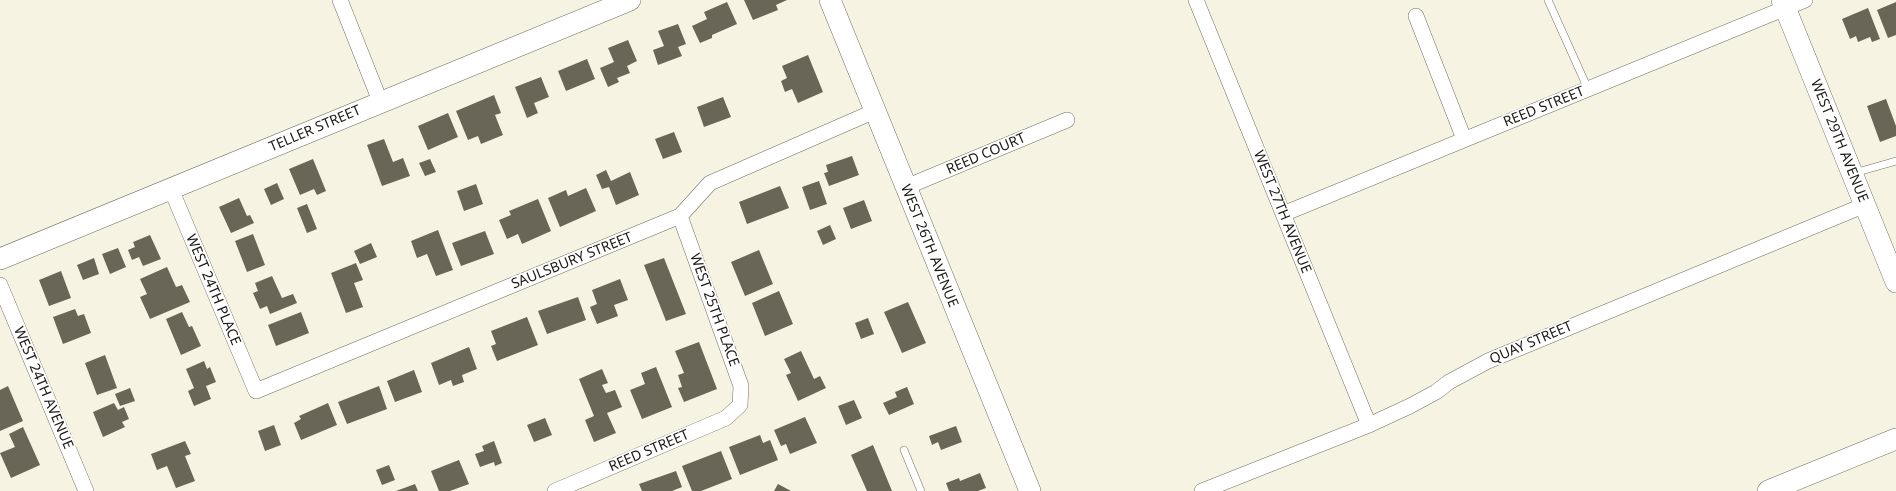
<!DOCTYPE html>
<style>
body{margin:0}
canvas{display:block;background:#f6f3e3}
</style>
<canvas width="1896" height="491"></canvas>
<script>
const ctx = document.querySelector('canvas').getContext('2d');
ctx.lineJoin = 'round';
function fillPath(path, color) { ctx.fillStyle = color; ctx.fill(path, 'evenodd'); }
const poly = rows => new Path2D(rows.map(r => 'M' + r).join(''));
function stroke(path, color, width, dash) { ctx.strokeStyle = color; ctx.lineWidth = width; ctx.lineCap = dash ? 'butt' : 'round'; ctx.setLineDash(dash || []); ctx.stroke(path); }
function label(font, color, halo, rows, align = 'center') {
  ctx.font = font + ' "Noto Sans",sans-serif'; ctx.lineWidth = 3.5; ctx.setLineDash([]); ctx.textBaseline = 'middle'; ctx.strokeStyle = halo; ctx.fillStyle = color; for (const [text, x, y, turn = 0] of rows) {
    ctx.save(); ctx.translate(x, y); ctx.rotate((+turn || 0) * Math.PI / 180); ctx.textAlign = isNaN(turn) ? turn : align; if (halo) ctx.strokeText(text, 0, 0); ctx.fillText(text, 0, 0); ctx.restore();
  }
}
fillPath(poly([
 [744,0,787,0,776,5,778,10,753,20],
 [727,2,737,24,712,35,712,38,700,43,692,26,707,19,704,12],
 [1896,2,1896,35,1888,38,1877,10],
 [1868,8,1880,39,1872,42,1870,37,1858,42,1856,36,1850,39,1842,19],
 [678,24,686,44,678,47,682,56,658,65,653,50,664,46,658,31],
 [628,40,637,61,627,66,630,73,617,78,619,82,608,87,600,68,614,62,608,48],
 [808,55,823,92,798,103,792,89,785,92,781,81,787,78,782,66],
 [587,59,595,79,566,91,558,71],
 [541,77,549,97,534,103,538,113,527,118,515,87],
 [494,95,501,113,495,115,503,135,481,144,478,136,468,140,456,111],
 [723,97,731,117,704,127,697,107],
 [1886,99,1896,126,1896,136,1880,142,1867,106],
 [448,113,458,137,428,150,418,126],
 [674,132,682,152,663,159,655,139],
 [384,139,393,162,403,158,410,176,382,186,367,145],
 [852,156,859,175,829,186,824,173,828,172,826,165],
 [313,159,326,191,317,195,314,189,300,195,289,169],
 [430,159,436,172,425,176,419,163],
 [606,170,611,181,630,172,639,195,616,205,609,187,602,189,596,175],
 [819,181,827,204,810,210,802,187],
 [277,183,284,199,271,205,264,189],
 [476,184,483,204,464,211,457,191],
 [780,186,789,208,747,224,739,202],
 [586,188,596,211,560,227,548,198,566,190,568,196],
 [239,198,247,216,250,215,254,223,231,233,219,207],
 [538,199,551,231,522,244,518,234,507,239,499,220,511,215,509,211],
 [864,200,872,221,851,229,843,208],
 [307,204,317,229,307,233,297,208],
 [830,225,836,239,823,245,817,231],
 [438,230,453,270,436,276,427,254,417,258,411,241],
 [485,231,494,254,461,266,452,243],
 [253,234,265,265,247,272,235,241],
 [150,235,161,259,143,266,139,257,132,260,128,250,135,247,133,242],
 [371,243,377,257,360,264,354,251],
 [118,248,126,267,110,274,102,254],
 [759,250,773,284,745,296,731,262],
 [94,258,99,274,83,280,77,265],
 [664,258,686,314,666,321,644,265],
 [356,263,363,280,354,283,363,307,346,313,331,273],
 [167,267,176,287,182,285,190,302,150,319,140,297,147,294,140,279],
 [61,271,71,298,49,306,39,280],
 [272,276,282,298,293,294,297,303,270,314,267,306,260,309,253,293,258,291,255,283],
 [620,279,628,300,614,305,618,316,597,324,590,307,597,304,592,290],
 [779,291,793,324,765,336,752,303],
 [578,297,586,320,547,334,538,311],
 [908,302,926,343,902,353,884,312],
 [75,309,78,316,84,314,91,333,63,344,53,317],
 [182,312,189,327,192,326,201,346,181,355,166,319],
 [301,312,309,333,276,346,268,325],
 [527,317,538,345,497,361,491,346,496,344,491,331],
 [868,318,874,334,861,339,855,323],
 [699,342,717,389,684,402,678,388,682,387,678,375,684,373,675,351],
 [469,347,477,369,462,375,464,382,453,386,451,380,439,385,431,363],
 [801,351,814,379,820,376,826,388,798,401,786,375,791,373,784,359],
 [105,355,117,388,97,395,85,363],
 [204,361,207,369,210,367,216,382,206,386,211,399,194,406,188,391,194,388,186,369],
 [656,367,672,407,642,419,630,390,645,384,641,373],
 [602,369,608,383,602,385,606,393,615,390,622,407,607,413,616,433,594,442,585,420,594,416,579,379],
 [414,370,422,392,395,402,387,381],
 [8,386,23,421,0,431,0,390],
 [379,386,387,409,347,424,338,402],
 [907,387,914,404,889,415,883,403,897,397,895,392],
 [130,388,135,401,120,406,115,394],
 [854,400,862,418,846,425,838,406],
 [114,403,118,410,124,407,129,419,122,422,125,427,103,437,93,412],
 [328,403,337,425,301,440,294,423,301,419,299,416],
 [805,417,817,443,790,454,786,444,781,446,774,430],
 [545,418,552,435,534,442,527,425],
 [274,425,281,445,265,451,258,431],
 [956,426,962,442,941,450,938,442,932,445,929,436],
 [23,427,40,465,11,478,0,453,15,447,9,434],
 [760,435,763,443,770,440,778,460,740,475,729,447],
 [185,441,191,454,185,456,195,481,176,488,167,466,157,470,151,454],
 [494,441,502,463,495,466,494,462,480,467,475,454,484,451,482,446],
 [873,445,892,491,867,491,851,455],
 [721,451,732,479,701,491,692,491,682,466],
 [459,460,469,484,450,491,439,491,431,471],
 [389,465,395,480,382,485,376,470],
 [676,471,682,487,672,491,642,491,639,484],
 [980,473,986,488,978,491,949,491,946,483,959,478,960,481],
 [415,484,418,491,396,491],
 [778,484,791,491,774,491]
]), '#696658');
const lane = poly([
 [1548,0,1588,89],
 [1854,173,1896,161],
 [904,450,921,491]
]);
const street = poly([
 [340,0,380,101],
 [1196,0,1369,425],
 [1416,16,1464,139],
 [906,187,1067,120],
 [171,189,256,391,680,216,710,183,875,111],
 [1283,214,1805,0],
 [0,285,86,491],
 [555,491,726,418,740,405,741,386,680,216],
 [1202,491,1369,425,1410,406,1436,392,1449,382,1488,361,1865,205]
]);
const secondary = poly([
 [830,0,1030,491],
 [1782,0,1896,282],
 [0,259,630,0],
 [1768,491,1896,439]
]);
stroke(lane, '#737062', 8);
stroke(street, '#737062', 16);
stroke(secondary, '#737062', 22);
stroke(lane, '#fff', 7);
stroke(street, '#fff', 15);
stroke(secondary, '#fff', 21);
label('14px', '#1a1914', '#fff', [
 ["REED STREET",1544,107,-22],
 ["TELLER STREET",315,129,-23],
 ["WEST 29TH AVENUE",1839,141,68],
 ["REED COURT",986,154,-23],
 ["WEST 27TH AVENUE",1282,212,68],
 ["WEST 26TH AVENUE",929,246,68],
 ["SAULSBURY STREET",572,261,-22],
 ["WEST 24TH PLACE",213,290,67],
 ["WEST 25TH PLACE",714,310,70],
 ["QUAY STREET",1531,343,-23],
 ["WEST 24TH AVENUE",43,388,67],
 ["REED STREET",649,451,-23]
]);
</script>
